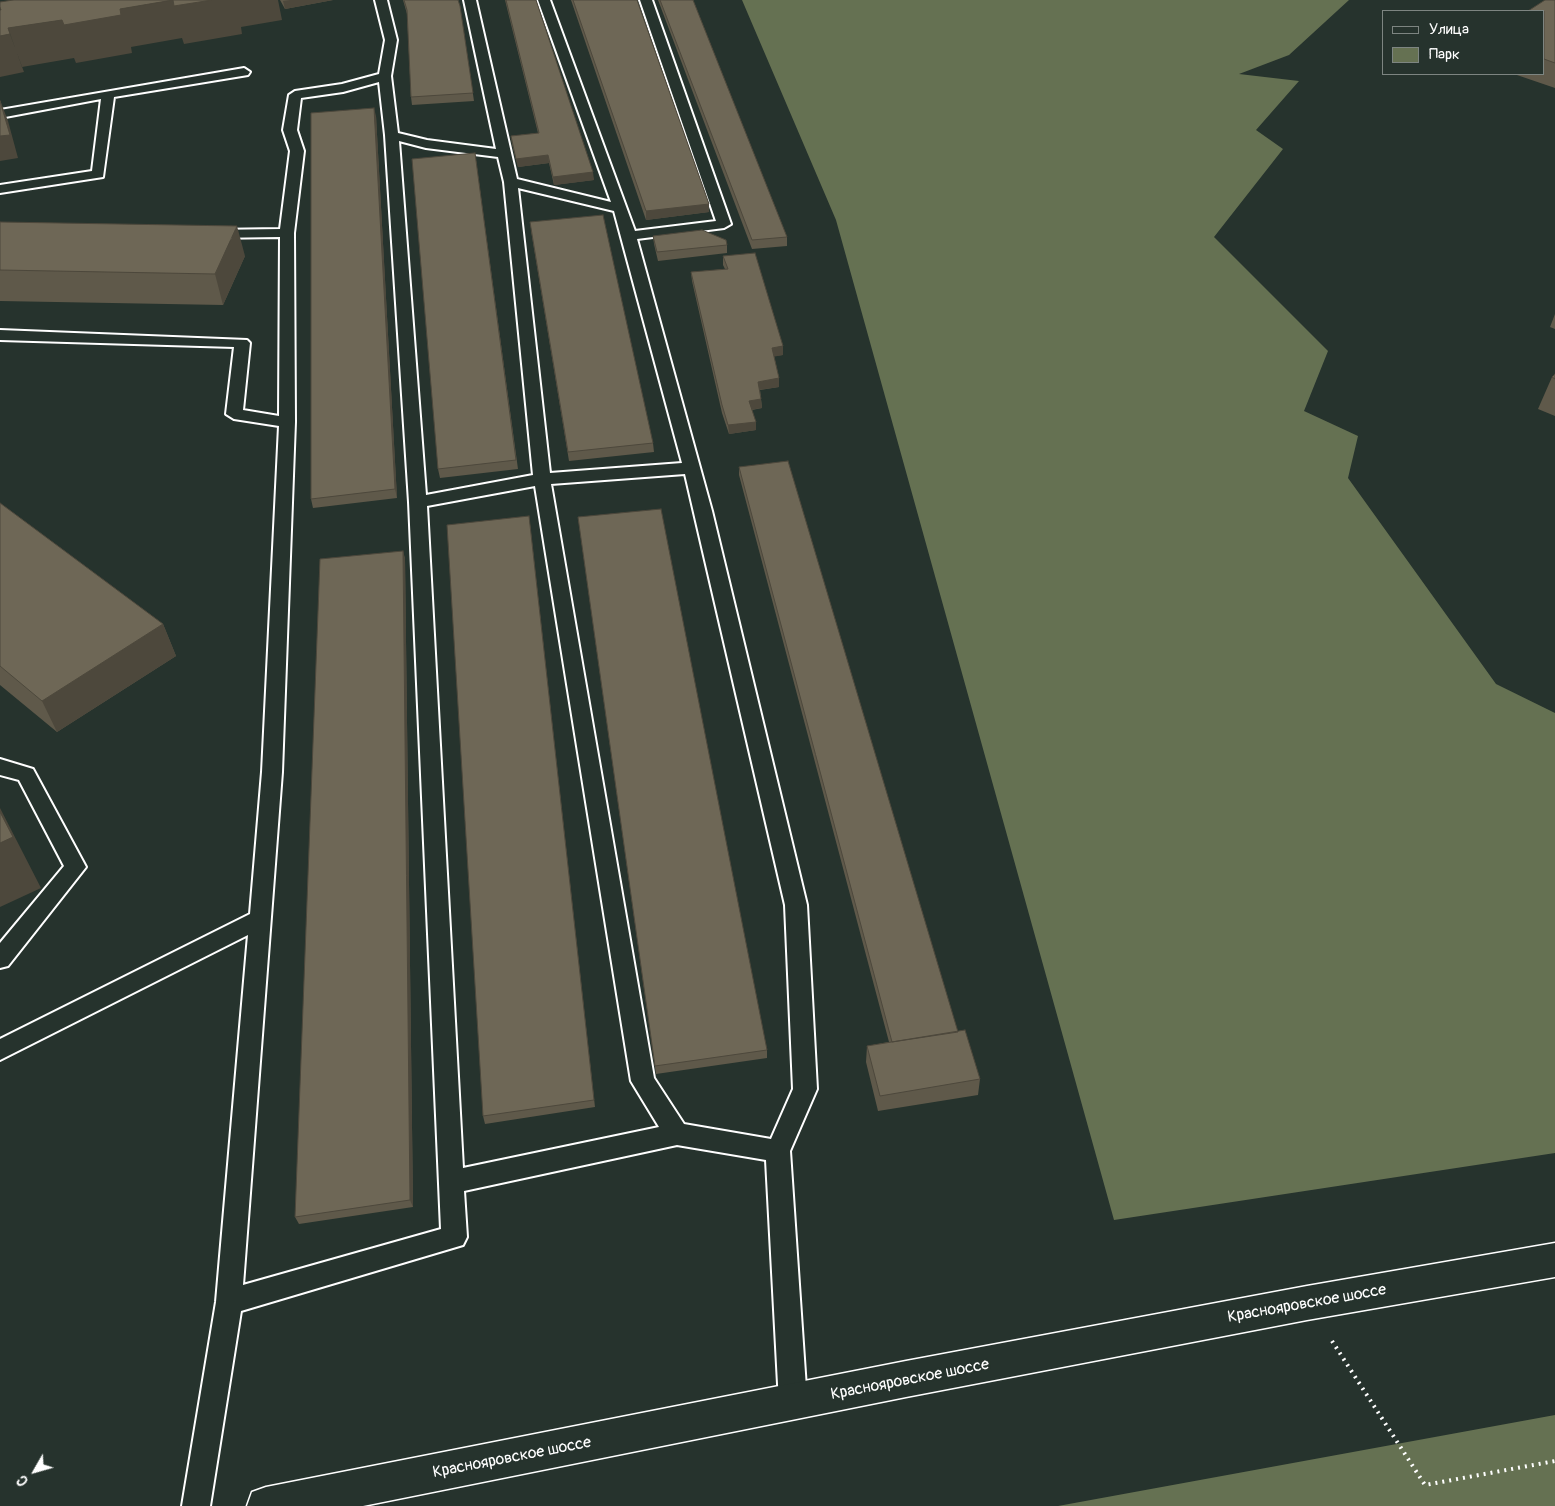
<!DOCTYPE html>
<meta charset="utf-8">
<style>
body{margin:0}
#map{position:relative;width:1555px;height:1506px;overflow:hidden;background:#26332d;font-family:Pangolin,sans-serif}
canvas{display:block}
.legend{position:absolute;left:1382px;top:10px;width:162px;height:65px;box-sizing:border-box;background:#26332d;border:1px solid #7d8581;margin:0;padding:6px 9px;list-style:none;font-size:15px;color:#fff}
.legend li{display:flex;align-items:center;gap:10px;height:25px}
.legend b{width:25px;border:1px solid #7d8581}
.north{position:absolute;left:10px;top:1446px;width:50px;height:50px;-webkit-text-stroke:4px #26332d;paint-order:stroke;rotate:232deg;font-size:14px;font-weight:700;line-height:20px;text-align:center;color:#fff}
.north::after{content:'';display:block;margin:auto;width:18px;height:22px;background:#fff;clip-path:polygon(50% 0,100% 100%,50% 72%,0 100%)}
</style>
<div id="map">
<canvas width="1555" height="1506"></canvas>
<ul class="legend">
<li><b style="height:6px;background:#26332d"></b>Улица</li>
<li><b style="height:14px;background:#657152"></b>Парк</li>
</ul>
<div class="north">С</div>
</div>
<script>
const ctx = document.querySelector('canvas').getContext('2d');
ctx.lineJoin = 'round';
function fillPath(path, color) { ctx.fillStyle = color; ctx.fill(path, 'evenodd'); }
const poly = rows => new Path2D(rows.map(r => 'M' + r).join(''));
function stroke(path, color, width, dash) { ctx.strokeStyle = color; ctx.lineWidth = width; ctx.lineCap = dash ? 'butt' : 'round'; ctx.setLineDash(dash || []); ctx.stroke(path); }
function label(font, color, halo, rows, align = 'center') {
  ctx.font = font + ' Pangolin,sans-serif'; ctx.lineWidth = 4; ctx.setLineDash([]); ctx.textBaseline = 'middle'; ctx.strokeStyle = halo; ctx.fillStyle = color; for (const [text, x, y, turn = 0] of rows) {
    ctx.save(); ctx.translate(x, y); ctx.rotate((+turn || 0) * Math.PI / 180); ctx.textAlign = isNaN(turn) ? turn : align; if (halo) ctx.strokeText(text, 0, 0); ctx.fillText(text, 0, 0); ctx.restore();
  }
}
fillPath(poly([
 [742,0,1349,0,1289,55,1239,74,1299,81,1256,130,1283,149,1214,237,1328,351,1304,411,1358,436,1348,478,1496,684,1555,713,1555,1153,1114,1220,836,220],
 [1555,1415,1555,1506,1058,1506]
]), '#657152');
const lane = poly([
 [375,0,387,0,397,40,391,76,398,133,427,140,496,149,464,0,476,0,517,179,611,202,538,0,550,0,635,231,716,221,640,0,652,0,731,224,724,228,637,239,712,511,807,905,817,1089,790,1151,807,1403,803,1413,793,1417,783,1413,779,1403,766,1160,677,1145,464,1191,467,1237,463,1245,241,1311,210,1506,182,1506,216,1302,248,935,0,1060,0,1039,250,914,262,772,279,426,234,419,226,414,234,347,0,340,0,330,247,340,250,343,243,410,279,416,280,237,212,238,205,234,212,230,280,229,290,151,283,130,289,95,295,91,342,84,379,74,385,40,375,0],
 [379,82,385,135,409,502,441,1229,243,1285,282,772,295,422,294,233,304,151,297,130,301,98,343,92,379,82],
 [399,141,426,148,498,157,504,182,533,475,426,495,399,141],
 [518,188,614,211,682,463,550,473,518,188],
 [685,474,785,905,793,1089,771,1139,684,1124,654,1078,551,484,685,474],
 [535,486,631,1081,659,1127,463,1168,427,506,535,486],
 [244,68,250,72,248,75,114,97,103,177,0,193,0,185,92,171,101,99,0,118,0,110,244,68],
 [0,759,33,769,86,867,8,966,0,968,0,943,64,866,19,780,0,775,0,759]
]);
const secondary = poly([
 [1555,1243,1555,1277,1307,1320,906,1397,363,1506,247,1506,252,1492,266,1487,906,1361,1307,1286,1555,1243]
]);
stroke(lane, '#fff', 4);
stroke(secondary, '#fff', 3);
stroke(poly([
 [1332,1341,1425,1485,1555,1461]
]), '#fff', 4, [2, 5]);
fillPath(lane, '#26332d');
fillPath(secondary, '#26332d');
fillPath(poly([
 [280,0,333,0,285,9],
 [403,0,458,0,460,6,474,101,412,105,411,97,407,14],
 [505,0,536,0,594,180,554,185,549,163,518,167,512,144,511,136,538,133],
 [571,0,637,0,709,204,709,212,646,220],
 [658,0,693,0,787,237,787,246,752,249],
 [1555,0,1555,88,1514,74,1544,74,1544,11],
 [376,116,397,498,313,508,311,499],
 [475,153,518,469,440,478,438,469],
 [0,222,245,256,223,305,0,301],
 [531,230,653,443,654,452,569,461],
 [653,236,727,245,727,253,658,261,654,244],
 [723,256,783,355,774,356,779,378,779,387,760,390,762,408,752,410,756,430,729,434,722,413,692,281,691,272,725,269,723,265],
 [1555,314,1555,329,1550,327],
 [1555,374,1555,416,1538,409,1552,377],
 [739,467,958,1032,980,1079,978,1095,878,1111,866,1062,867,1046,889,1042,739,475],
 [0,503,163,624,176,656,57,732,0,685],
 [578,517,767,1050,767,1058,656,1074],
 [530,524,595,1107,485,1124,483,1116],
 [403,551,405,559,413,1207,299,1224,295,1217]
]), '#5f594a');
fillPath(poly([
 [173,0,278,0,282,20,241,27,242,34,184,44,182,38,131,47,132,53,76,63,74,58,22,67,8,28,62,20,120,9],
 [290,0,333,0,285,9,283,1],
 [10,34,24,72,0,77,0,36],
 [0,100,8,121,18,158,0,161],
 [374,108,376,116,397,498,395,489],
 [548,155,549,163,518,167,516,159],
 [593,172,594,180,554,185,553,177],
 [709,204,709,212,646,220,646,211],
 [237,226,245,256,223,305,215,274],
 [783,346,783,355,772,357,772,348],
 [779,378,779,387,758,390,758,382],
 [761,399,762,408,749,410,749,401],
 [756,422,756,430,729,434,728,425],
 [403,551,405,559,413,1207,410,1200],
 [163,624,176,656,57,732,42,701],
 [0,808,41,888,0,907]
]), '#4d483c');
const building = poly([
 [13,0,212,0,174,6,173,0,120,9,121,15,64,25,62,20,8,28,10,34,0,36,0,10,1,10,0,7,0,2,13,0],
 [404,0,458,0,460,6,473,93,411,97,407,10,404,0],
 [506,0,536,0,593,172,553,177,548,155,516,159,511,136,539,133,506,0],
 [573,0,637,0,709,204,646,211,573,0],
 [660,0,693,0,787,237,752,240,660,0],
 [1545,0,1555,0,1555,63,1544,59,1544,11,1528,11,1545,0],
 [0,101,10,135,0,136,0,101],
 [374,108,395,489,311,499,311,113,374,108],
 [475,153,516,460,438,469,412,159,475,153],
 [603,215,653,443,568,452,530,222,603,215],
 [0,222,237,226,215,274,0,270,0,222],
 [702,230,726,240,727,245,657,252,653,236,702,230],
 [755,253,783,346,772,348,779,378,758,382,761,399,749,401,756,422,728,425,722,405,691,272,728,269,723,256,755,253],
 [1555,374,1555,379,1552,377,1555,374],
 [788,461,958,1032,892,1042,739,467,788,461],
 [0,503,163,624,42,701,0,666,0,503],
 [661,509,767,1050,655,1066,578,517,661,509],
 [529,516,594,1100,483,1116,447,525,529,516],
 [403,551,410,1200,295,1217,320,559,403,551],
 [0,812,13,837,0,843,0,812],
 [965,1030,980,1079,880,1096,867,1046,965,1030]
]);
fillPath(building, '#6e6756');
stroke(building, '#4d483c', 1);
label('16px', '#fff', '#26332d', [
 ["Краснояровское шоссе",1307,1304,-10],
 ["Краснояровское шоссе",910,1380,-11],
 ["Краснояровское шоссе",512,1458,-11]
]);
</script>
